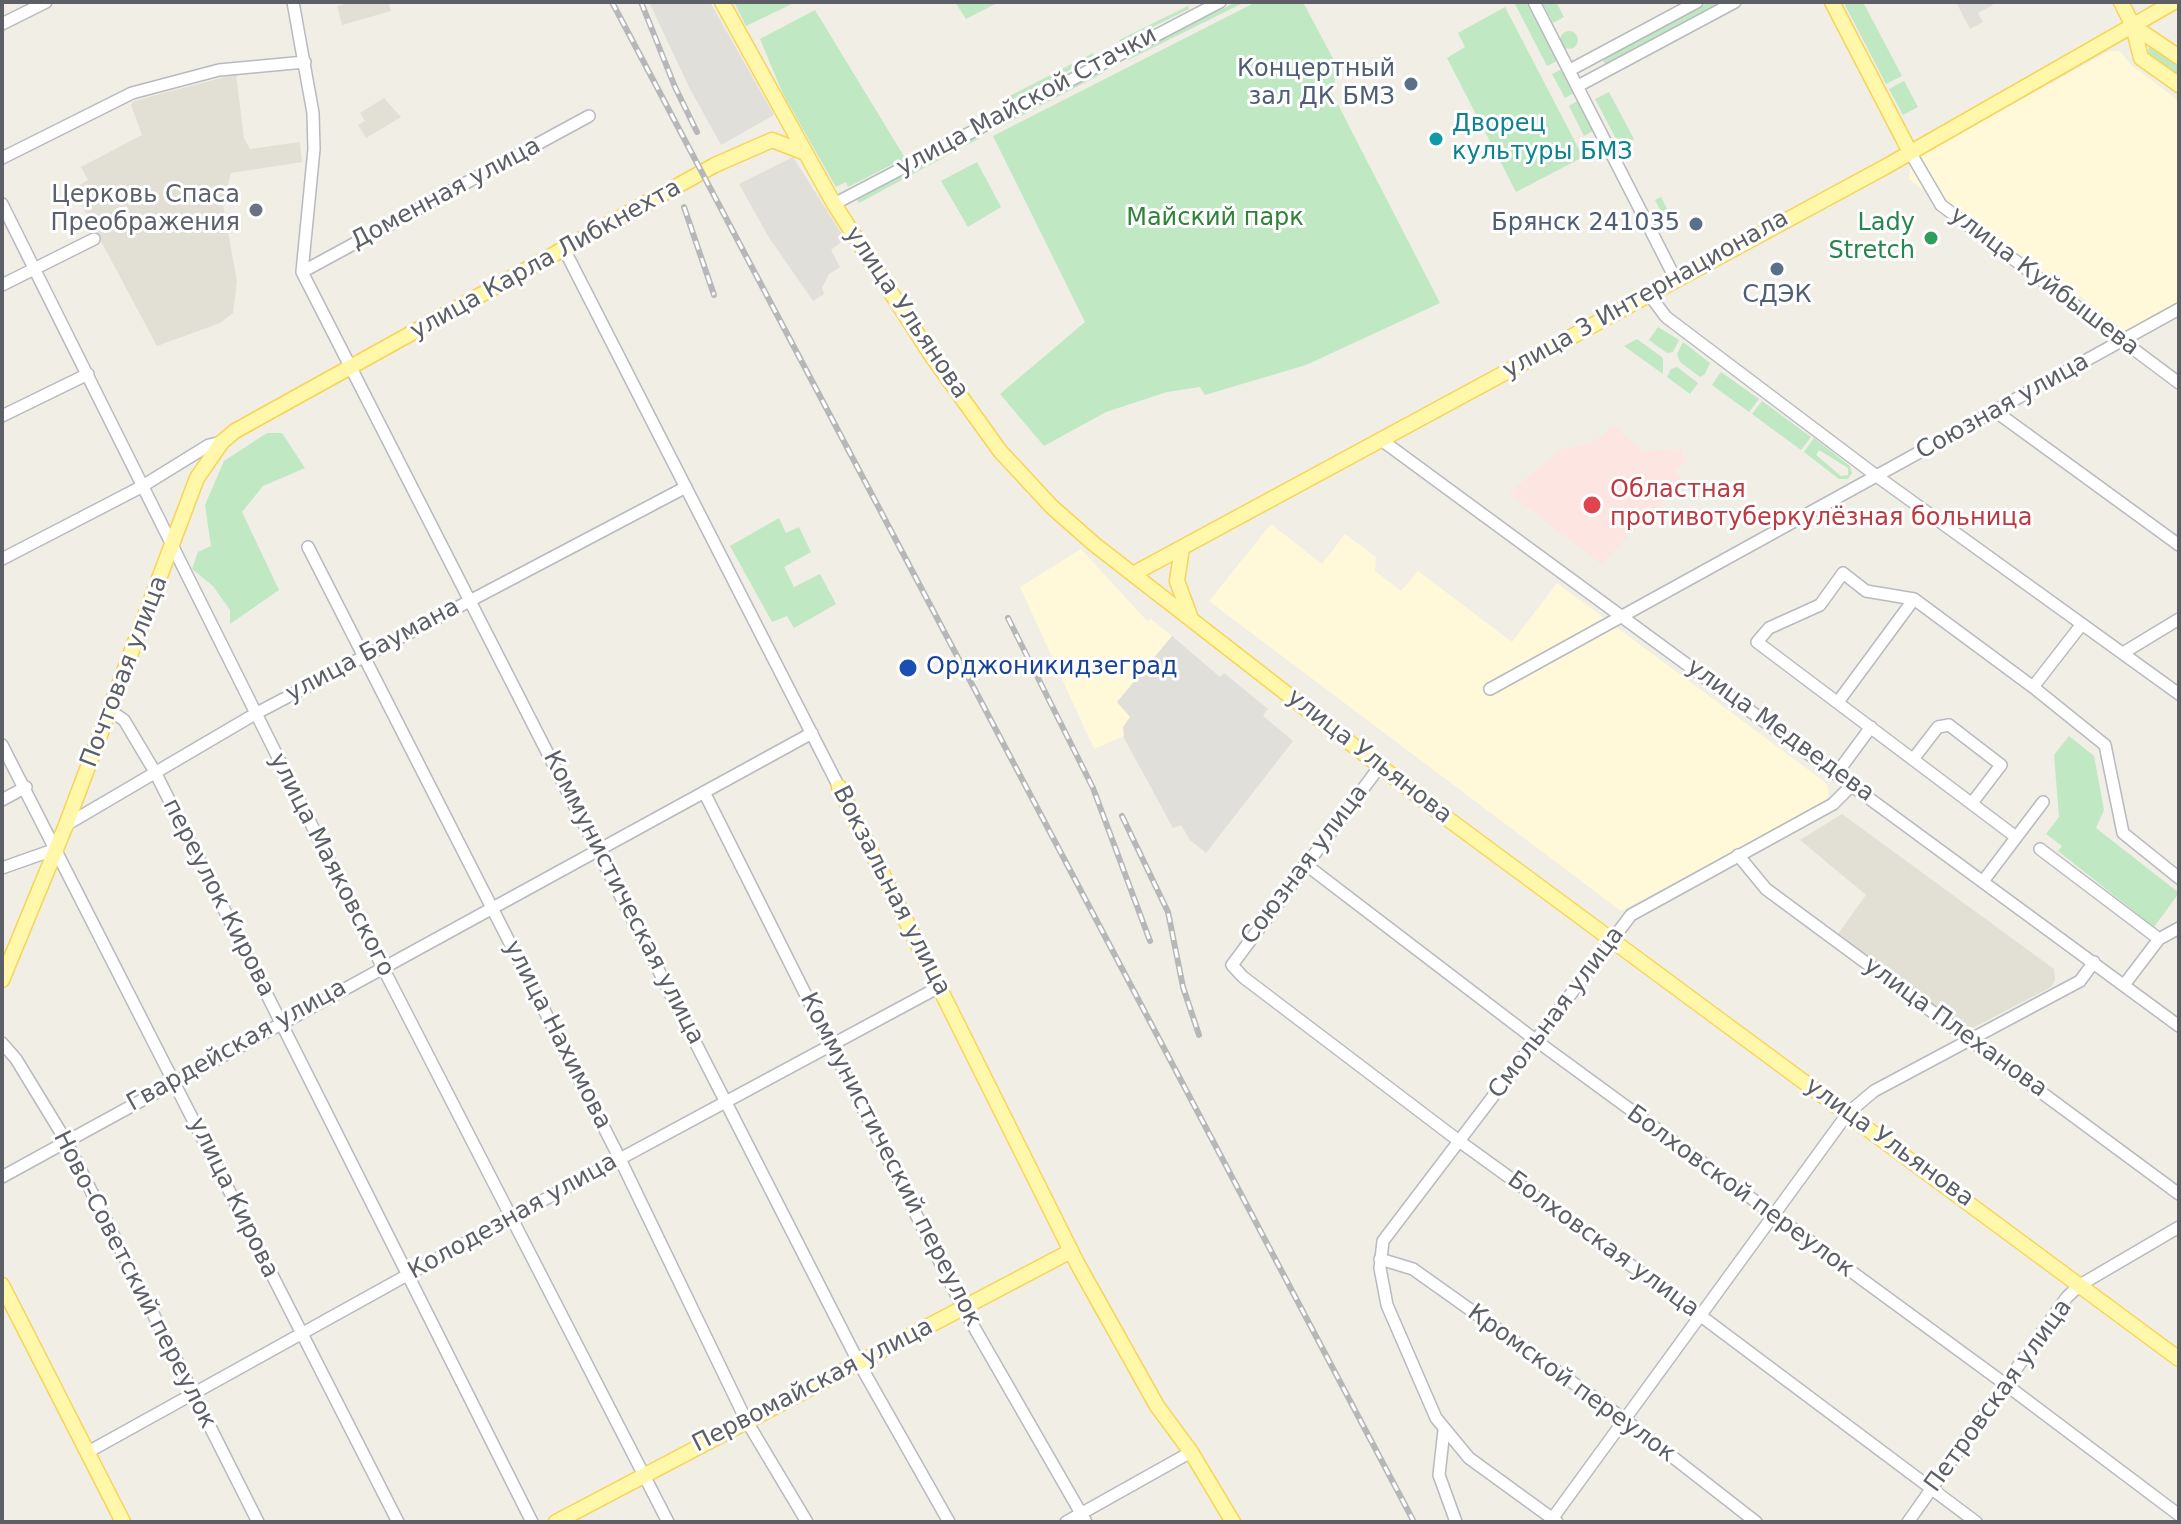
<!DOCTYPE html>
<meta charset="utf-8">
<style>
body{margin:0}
#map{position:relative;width:2181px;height:1524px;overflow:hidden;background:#f0eee5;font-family:"DejaVu Sans",sans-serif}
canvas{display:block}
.frame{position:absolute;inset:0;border:4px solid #5c6066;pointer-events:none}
</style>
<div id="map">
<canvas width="2181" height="1524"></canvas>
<div class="frame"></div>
</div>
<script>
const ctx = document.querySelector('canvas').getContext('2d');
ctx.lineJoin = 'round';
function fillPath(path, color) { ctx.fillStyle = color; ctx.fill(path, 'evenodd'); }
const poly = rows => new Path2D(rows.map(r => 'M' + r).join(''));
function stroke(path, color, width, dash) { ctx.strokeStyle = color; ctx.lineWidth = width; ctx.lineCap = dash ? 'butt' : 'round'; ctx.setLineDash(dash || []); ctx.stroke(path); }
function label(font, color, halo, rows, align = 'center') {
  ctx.font = font + ' "DejaVu Sans",sans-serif'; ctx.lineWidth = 6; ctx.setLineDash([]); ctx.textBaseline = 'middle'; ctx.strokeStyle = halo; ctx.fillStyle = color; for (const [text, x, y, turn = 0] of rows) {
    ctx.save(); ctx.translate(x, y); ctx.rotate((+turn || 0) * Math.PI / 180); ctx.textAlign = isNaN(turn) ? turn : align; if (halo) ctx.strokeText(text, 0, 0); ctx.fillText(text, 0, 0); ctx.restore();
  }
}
fillPath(poly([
 [2109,51,2120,51,2131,65,2179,101,2179,304,2127,332,2060,281,2051,286,1909,179,1911,161],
 [1271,524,1322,564,1345,534,1376,557,1375,571,1401,591,1418,571,1512,642,1557,583,1826,783,1829,792,1827,801,1621,911,1209,601],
 [1081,549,1147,621,1151,619,1172,636,1117,702,1131,717,1126,735,1094,749,1020,587]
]), '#fff9da');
fillPath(poly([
 [649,2,710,2,774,115,721,145,689,87],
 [1956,2,1991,2,1993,5,1978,13,1983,22,1970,29],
 [793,157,845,239,831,250,840,267,829,274,822,288,824,294,813,301,768,236,739,184],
 [1172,636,1220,677,1224,673,1268,709,1263,716,1293,741,1206,853,1190,840,1181,825,1173,828,1124,738,1123,727,1130,717,1117,702]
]), '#e0dfd9');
fillPath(poly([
 [353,2,388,2,391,11,342,25,337,6],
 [236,74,244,138,250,149,300,142,302,162,231,173,223,204,237,282,233,313,220,323,157,346,73,189,88,180,81,167,142,135,131,105,134,101],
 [384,98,401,117,366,138,358,125,365,121,360,113],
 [1842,814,2054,969,2055,980,2051,987,1965,1032,1838,934,1866,895,1800,840]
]), '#e2e0d5');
fillPath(poly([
 [1613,425,1644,452,1681,449,1686,460,1675,472,1684,481,1601,564,1509,493,1561,449,1581,446,1602,437]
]), '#fde5e1');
fillPath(poly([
 [734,2,796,2,746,26],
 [955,2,999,2,966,19],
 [1236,2,1245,2,1128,60,1127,56],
 [1256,2,1303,2,1338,68,1332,93,1440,303,1306,365,1205,395,1200,387,1167,392,1106,412,1044,446,1000,394,1085,322,993,136],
 [1514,2,1526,2,1557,61,1547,66],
 [1542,2,1556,2,1564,17,1553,23],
 [1709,2,1723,2,1605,64,1602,59],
 [1863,2,1902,76,1886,84,1844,3],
 [1188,6,1189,9,1120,43,1119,40],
 [1505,7,1583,157,1516,192,1447,58,1465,47,1458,33],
 [815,10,905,158,848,187,846,182,836,187,783,94,760,39],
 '1560 40a9 9 0 1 1 18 0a9 9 0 1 1-18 0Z',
 [2149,45,2179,64,2179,78,2148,55],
 [1093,53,1095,57,1002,105,1000,101],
 [1562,69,1574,93,1565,98,1552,74],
 [1101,70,1103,73,998,128,996,125],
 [1904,81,1918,107,1903,115,1889,89],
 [1609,92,1634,139,1620,146,1595,99],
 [1577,101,1593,131,1584,136,1569,106],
 [978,135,980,138,859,203,857,200],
 [977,162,1001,207,968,227,941,181],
 [1661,197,1678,230,1672,233,1655,200],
 [1658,327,1679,340,1673,352,1667,353,1649,340],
 [1637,339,1663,358,1663,374,1624,346],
 [1683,342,1710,363,1705,374,1700,377,1680,362,1677,354],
 [1677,367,1698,383,1690,394,1667,377,1671,369],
 [1721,372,1759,399,1749,412,1712,385],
 [1762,401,1811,437,1801,450,1752,414],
 [267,433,282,433,305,468,263,486,242,512,279,590,230,624,230,610,213,586,192,569,198,552,211,546,205,505,224,461],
 [1814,438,1850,466,1852,473,1848,479,1839,479,1804,452],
 [1819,450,1848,468,1848,475,1841,476,1816,455],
 [779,518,786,533,799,527,811,552,784,567,794,587,820,574,836,604,794,628,787,616,772,622,730,546],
 [2069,736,2094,756,2104,810,2096,828,2179,893,2154,927,2058,851,2062,846,2046,834,2059,817,2054,755]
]), '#c0e8c3');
const minor = poly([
 [293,2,313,113,314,149,302,272],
 [1534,2,1675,278],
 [2,24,46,2],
 [1570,70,1697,2],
 [1578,86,1735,2],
 [1910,152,1941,205,2179,383],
 [2,158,132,93,219,70,305,62],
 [2,204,382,966,668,1522],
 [834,204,1220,2],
 [565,251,839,787],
 [302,272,859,1363,949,1522],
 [302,272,589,116],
 [2,285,94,239],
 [1648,293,1666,317,1878,477,2179,694],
 [1995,411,2179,545],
 [2,416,88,374],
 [1380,439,2179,1026],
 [308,547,620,1159,746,1420,807,1522],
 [2,559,141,487,209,445,222,442],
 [1914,599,1866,591,1843,573,1820,605,1769,628,1757,642,2016,837],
 [2123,653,2179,619],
 [2033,687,2105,745,2123,833,2179,878],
 [1490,689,2179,309],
 [1838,702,1914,599,2033,687,2082,624],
 [109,710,124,720,155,772,532,1522],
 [2,745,398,1522],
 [1914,758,1938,727,1949,725,2001,765,1972,803],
 [1380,766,1232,965,1243,977,1459,1141,1701,1316,1976,1522],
 [1837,773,1871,727],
 [704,792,963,1308,1086,1522],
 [2,800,26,787],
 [66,825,255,714,686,487],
 [2040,849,2159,939],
 [1738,855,1766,889,2179,1194],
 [1305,864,1538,1042,2005,1384,2179,1515],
 [2,868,56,849],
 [1984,880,2043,802],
 [2124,985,2159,939,2179,928],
 [2,1043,16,1059,66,1141,258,1522],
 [2,1177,812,733],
 [1380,1259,1413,1269,1624,1419,1756,1522],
 [1444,1430,1439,1475,1456,1522],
 [88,1452,512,1217,939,987],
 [1552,1519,1848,1113,1874,1091,2080,981,2094,962],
 [1066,1522,1191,1452],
 [1557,1522,1469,1458,1436,1418,1387,1305,1380,1268,1383,1241,1631,915,1833,804,1853,784],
 [1908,1522,2067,1297,2080,1285,2179,1227]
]);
const major = poly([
 [722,2,834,204,931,355,1000,451,1052,507,1094,544,1448,819,2179,1359],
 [1832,2,1910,152],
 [2121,2,2133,26,2141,58,2179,85],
 [2133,26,2179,57],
 [1182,548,1177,581,1190,616],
 [1133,574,1885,167,2174,2],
 [839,787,1077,1263,1157,1406,1191,1452,1233,1522],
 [2,980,66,825,197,478,222,442,235,431,715,165,772,140,803,152],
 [2,1285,123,1522],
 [556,1522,1071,1251]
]);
stroke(minor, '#b7babf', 14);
stroke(major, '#f8d455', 17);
stroke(minor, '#fff', 11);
stroke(major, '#fff7aa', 14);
const rail = poly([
 [612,2,1414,1522],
 [641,2,675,87,697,132],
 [684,207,714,295],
 [1008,618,1093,788,1150,941],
 [1122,816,1168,912,1183,987,1199,1035]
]);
stroke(rail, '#b6b7b7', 6);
stroke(rail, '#fff', 3, [9]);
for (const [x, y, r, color] of [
 [1411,84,8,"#5c6f8a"],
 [1436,139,8,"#0f9aa8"],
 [256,210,8,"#6b7280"],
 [1696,224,8,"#5c6f8a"],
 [1931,238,8,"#2e9e5b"],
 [1777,269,8,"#5c6f8a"],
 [1592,505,10,"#e0444e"],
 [908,668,10,"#1a4fb4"]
]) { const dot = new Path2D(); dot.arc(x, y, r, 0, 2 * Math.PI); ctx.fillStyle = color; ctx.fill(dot); stroke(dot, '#fff', 3); }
label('24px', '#4e5e75', '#fff', [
 ["Концертный",1395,70],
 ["зал ДК БМЗ",1395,98],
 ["Брянск 241035",1680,224],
 ["СДЭК",1777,296,"center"]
], 'right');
label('24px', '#5c6066', '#fff', [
 ["улица Майской Стачки",1027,102,-28],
 ["Доменная улица",446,194,-28],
 ["улица Карла Либкнехта",546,260,-29],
 ["улица Куйбышева",2044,282,37],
 ["улица 3 Интернационала",1646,295,-29],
 ["улица Ульянова",906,313,56],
 ["Союзная улица",2003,407,-29],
 ["улица Баумана",373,651,-28],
 ["Почтовая улица",125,672,-69],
 ["улица Медведева",1780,731,36],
 ["улица Ульянова",1369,757,38],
 ["улица Маяковского",331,865,63],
 ["Союзная улица",1305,865,-53],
 ["Вокзальная улица",891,891,63],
 ["переулок Кирова",218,898,63],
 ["Коммунистическая улица",623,898,63],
 ["Смольная улица",1557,1013,-53],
 ["улица Плеханова",1955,1028,36],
 ["улица Нахимова",557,1035,63],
 ["Гвардейская улица",237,1046,-29],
 ["улица Ульянова",1889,1143,36],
 ["Коммунистический переулок",890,1160,63],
 ["Болховской переулок",1740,1192,36],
 ["улица Кирова",233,1198,64],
 ["Колодезная улица",513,1217,-29],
 ["Болховская улица",1603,1245,36],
 ["Ново-Советский переулок",134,1280,63],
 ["Кромской переулок",1571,1384,36],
 ["Первомайская улица",813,1386,-27],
 ["Петровская улица",1999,1396,-54]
]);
label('24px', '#0d838f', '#fff', [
 ["Дворец",1452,125],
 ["культуры БМЗ",1452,153]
], 'left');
label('24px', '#5b616d', '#fff', [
 ["Церковь Спаса",240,196],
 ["Преображения",240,224]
], 'right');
label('24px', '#308239', '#fff', [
 ["Майский парк",1215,219]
]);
label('24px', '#27864d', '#fff', [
 ["Lady",1915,224],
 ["Stretch",1915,252]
], 'right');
label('24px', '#be3a42', '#fff', [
 ["Областная",1610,491],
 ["противотуберкулёзная больница",1610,519]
], 'left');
label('24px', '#164399', '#fff', [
 ["Орджоникидзеград",926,668]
], 'left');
</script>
